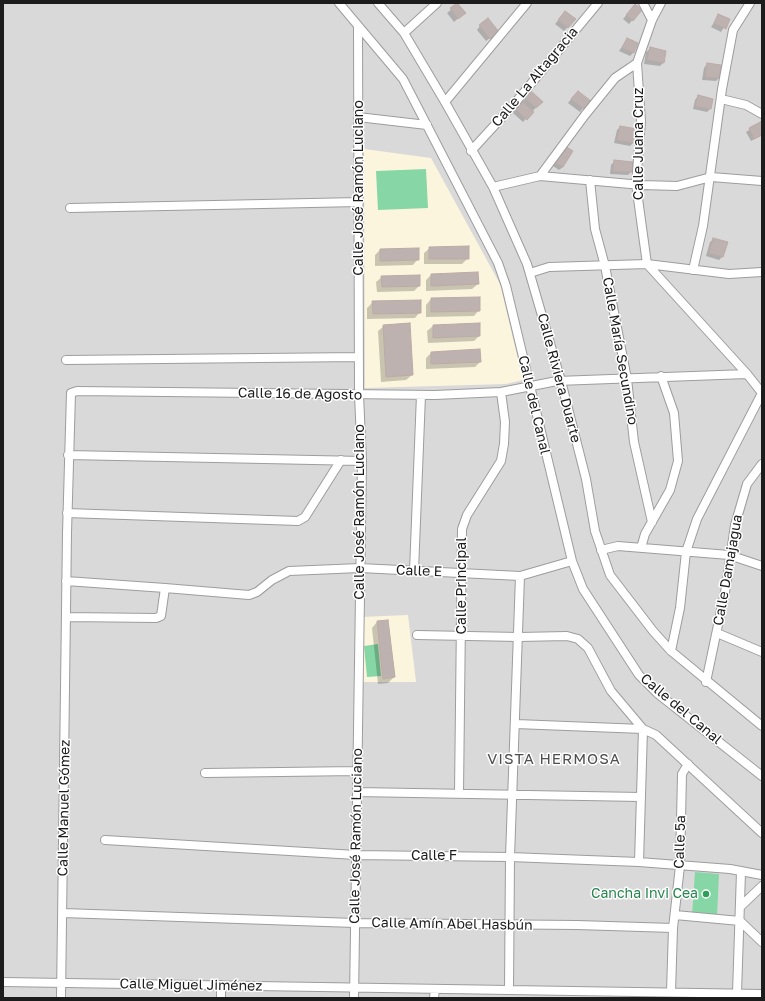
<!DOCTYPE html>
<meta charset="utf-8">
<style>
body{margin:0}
#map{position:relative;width:765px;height:1001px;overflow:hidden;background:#ede7e3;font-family:"Golos Text",sans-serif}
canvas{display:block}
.frame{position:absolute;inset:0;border:4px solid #1c1c1c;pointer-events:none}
</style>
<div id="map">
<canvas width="765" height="1001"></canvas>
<div class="frame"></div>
</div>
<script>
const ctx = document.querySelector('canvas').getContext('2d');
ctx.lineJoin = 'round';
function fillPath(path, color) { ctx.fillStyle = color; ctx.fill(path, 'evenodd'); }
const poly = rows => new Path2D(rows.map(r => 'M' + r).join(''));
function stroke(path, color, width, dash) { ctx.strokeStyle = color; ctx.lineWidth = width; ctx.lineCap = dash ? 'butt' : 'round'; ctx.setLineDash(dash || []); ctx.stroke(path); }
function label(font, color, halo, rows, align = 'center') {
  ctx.font = font + ' "Golos Text",sans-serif'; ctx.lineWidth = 3; ctx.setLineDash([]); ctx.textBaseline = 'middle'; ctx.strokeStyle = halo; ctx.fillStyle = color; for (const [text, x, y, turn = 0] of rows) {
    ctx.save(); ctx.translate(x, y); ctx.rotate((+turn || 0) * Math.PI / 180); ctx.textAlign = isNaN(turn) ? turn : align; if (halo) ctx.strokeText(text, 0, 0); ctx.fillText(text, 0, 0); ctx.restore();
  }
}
fillPath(poly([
 [3,3,762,3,762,998,3,998]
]), '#dad9da');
fillPath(poly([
 [364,149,431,158,500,284,523,380,506,384,365,388],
 [408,615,416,682,363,682,361,617]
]), '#fcf5dd');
fillPath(poly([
 [426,169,428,208,378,210,376,171],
 [378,644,381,676,367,677,364,646],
 [695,872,719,874,717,916,692,915]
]), '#86d7a5');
fillPath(poly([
 [458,4,465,12,454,22,447,13],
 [632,9,641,10,629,24,623,19],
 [719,15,729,20,721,32,711,27],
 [562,16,574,20,564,31,555,24],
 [480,26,494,35,486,41,477,30],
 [627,39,633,53,630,56,619,51],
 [650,49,665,51,663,63,660,66,644,64,646,52],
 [707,64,719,78,716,81,702,80,704,68],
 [531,92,541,102,523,122,513,113],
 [574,95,583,108,580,112,568,103],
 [698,96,710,109,707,112,693,109,695,100],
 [762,122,762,135,751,141,746,132],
 [620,127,636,130,633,143,630,146,614,143,617,130],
 [562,151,563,167,559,170,553,166],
 [615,161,632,163,631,172,628,175,610,174,611,165],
 [714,239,723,256,719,260,706,256,710,242],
 [430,248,468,258,462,264,424,264,424,253],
 [380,250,418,259,413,265,375,266,375,255],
 [431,275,478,284,472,289,426,291,426,280],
 [382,277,419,286,414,291,377,292,376,282],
 [431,299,479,310,474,316,426,317,426,305],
 [373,302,420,312,415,318,367,319,367,308],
 [479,324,479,336,474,341,428,343,427,331,433,326],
 [384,326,412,375,406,380,381,382,378,331],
 [431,353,480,362,475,367,426,369,426,358],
 [377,622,394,677,388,683,378,684,372,628]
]), '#0003');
const building = poly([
 [457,3,466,13,458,19,450,8,457,3],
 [635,4,642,10,633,21,626,15,635,4],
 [565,11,576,19,568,28,558,20,565,11],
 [718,14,730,19,726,29,714,23,718,14],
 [488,18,499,32,490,39,479,25,488,18],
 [627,38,638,43,634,53,622,48,627,38],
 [650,47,666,51,664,63,647,60,650,47],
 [707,63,721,65,720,78,705,77,707,63],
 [531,91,543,102,536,108,525,98,531,91],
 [578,91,591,101,584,109,571,99,578,91],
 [698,95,713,99,711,109,695,106,698,95],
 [523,102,534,112,527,120,516,109,523,102],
 [762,121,762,135,754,139,749,128,762,121],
 [620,126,637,129,634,143,617,140,620,126],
 [565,146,573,151,563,167,555,163,565,146],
 [614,160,633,162,632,172,613,171,614,160],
 [713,238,728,242,723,257,709,253,713,238],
 [469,246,469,259,429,259,429,247,469,246],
 [419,248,419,260,380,261,380,249,419,248],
 [478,272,479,284,431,286,431,274,478,272],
 [420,275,420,286,382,287,381,276,420,275],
 [480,297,480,311,431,312,431,298,480,297],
 [421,300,421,313,373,314,372,301,421,300],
 [410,323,413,375,386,377,383,325,410,323],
 [480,323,480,336,433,338,433,325,480,323],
 [480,349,481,362,431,364,431,352,480,349],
 [388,620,395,677,383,679,377,621,388,620]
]);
fillPath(building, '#bdb2b0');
stroke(building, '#bdaba6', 1);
const street = poly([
 [339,3,403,79,498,263,506,286,572,561,583,589,639,675,657,693,762,776],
 [378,3,404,33,445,102,493,187,527,264,561,381,586,479,595,531,610,575,653,631,671,651,762,726],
 [643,3,652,20],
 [661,3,652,20,637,63,641,121,636,184,647,264,747,374,762,393],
 [404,33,437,3],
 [721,99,746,105,762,114],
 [445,102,527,3],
 [358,117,427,125],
 [471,151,515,103,598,3],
 [540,176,585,115,615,78,637,63],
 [590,180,595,229,605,266,627,379,634,442,652,522],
 [493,187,540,176,642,185,677,186,711,177,762,181],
 [70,208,359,202],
 [693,270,703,226,722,89,733,30,750,3],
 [530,273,549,267,647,264,729,274,762,272],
 [66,360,359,357],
 [68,455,362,461],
 [67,513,298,521,305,517,341,460],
 [641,548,645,534,670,490,678,461,674,413,661,376],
 [601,550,618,546,729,555,762,566],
 [414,571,421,395],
 [66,581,165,588],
 [67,617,156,618,161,616,165,588,249,595,257,592,272,580,289,571,360,568,520,576,572,561],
 [717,633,762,652],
 [417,635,519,637,567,636,578,639,588,648,611,691,643,729,656,735,762,833],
 [671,651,680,608,686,552,697,519,762,393],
 [706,682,726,587,735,525,747,484,762,464],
 [516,724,643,729,639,862],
 [205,773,357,771],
 [357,792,641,797],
 [459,793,462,529,467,515,501,461,504,444,505,422,501,392],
 [105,840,356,855,510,857,639,862,730,869,762,875],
 [740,907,762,886],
 [63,913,355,923,577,925,673,928],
 [675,915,740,921,762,942],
 [3,982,762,994],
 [509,990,510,857,520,576],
 [671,992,673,928,680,866,682,774,688,764],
 [737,993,741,872],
 [61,998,67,533,71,393,77,391,435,395,501,392,557,381,747,374],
 [221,998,221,985],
 [354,998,362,461,359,395,358,26],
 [434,998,435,989]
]);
stroke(street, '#9d9d9d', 10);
stroke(street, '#fff', 8);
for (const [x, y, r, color] of [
 [706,894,4,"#2e9e5b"]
]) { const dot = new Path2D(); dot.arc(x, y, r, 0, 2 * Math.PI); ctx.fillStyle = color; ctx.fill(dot); stroke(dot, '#fff', 1.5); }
label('14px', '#1c1c1c', '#fff', [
 ["Calle La Altagracia",535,77,-50],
 ["Calle Juana Cruz",639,144,-90],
 ["Calle José Ramón Luciano",359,188,-90],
 ["Calle María Secundino",620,351,80],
 ["Calle Riviera Duarte",559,378,75],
 ["Calle 16 de Agosto",300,394,1],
 ["Calle del Canal",534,405,77],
 ["Calle José Ramón Luciano",360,512,-90],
 ["Calle Damajagua",728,570,-80],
 ["Calle E",419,571,2],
 ["Calle Principal",462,586,-90],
 ["Calle del Canal",681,709,40],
 ["Calle Manuel Gómez",64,808,-89],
 ["Calle José Ramón Luciano",356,836,-89],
 ["Calle 5ª",680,842,-88],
 ["Calle F",434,856],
 ["Calle Amín Abel Hasbún",452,924,1],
 ["Calle Miguel Jiménez",191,985,1]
]);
label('14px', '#27864d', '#fff', [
 ["Cancha Invi Cea",698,894]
], 'right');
ctx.letterSpacing = '1px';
label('15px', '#4f4f4f', '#fff', [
 ["VISTA HERMOSA",554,759]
]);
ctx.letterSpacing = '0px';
</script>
